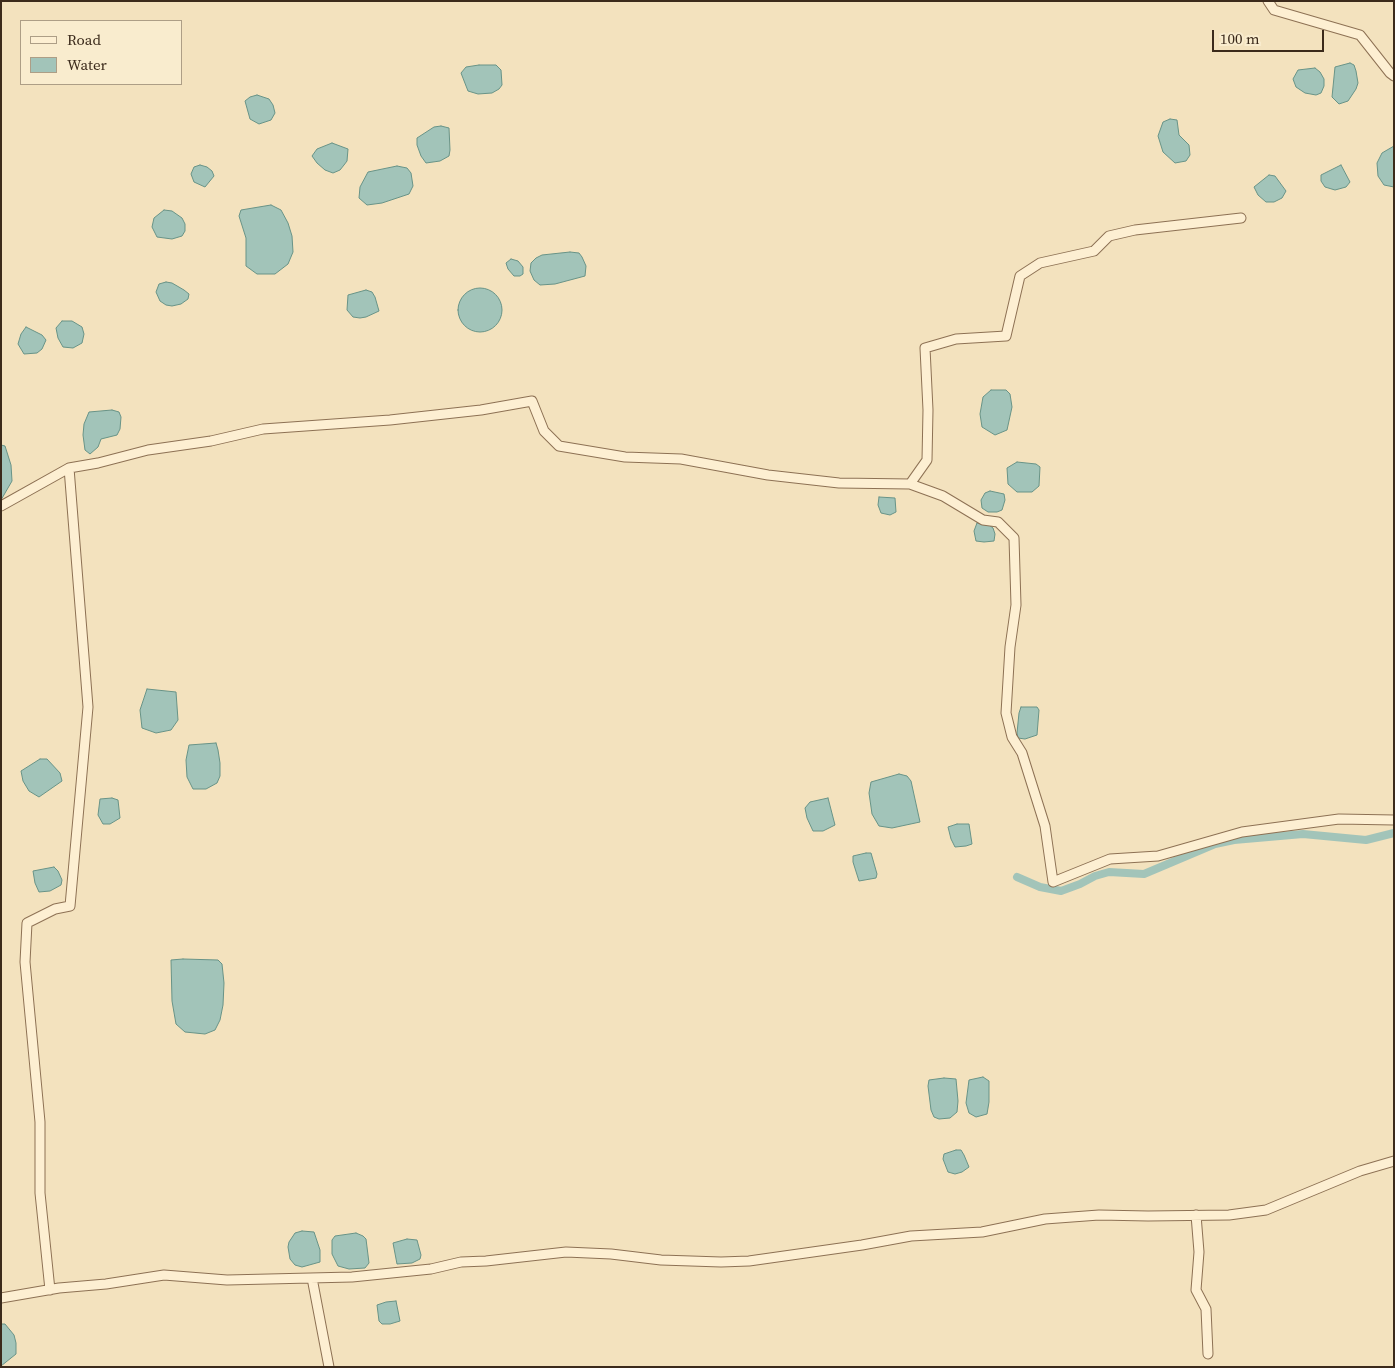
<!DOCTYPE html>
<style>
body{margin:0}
#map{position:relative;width:1395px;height:1368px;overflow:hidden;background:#f3e2be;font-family:"Source Serif 4",serif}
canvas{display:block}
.frame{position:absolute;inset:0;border:2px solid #3b2a1b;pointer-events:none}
.legend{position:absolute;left:20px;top:20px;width:162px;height:65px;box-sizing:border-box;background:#f9ecce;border:1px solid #ad9e86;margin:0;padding:6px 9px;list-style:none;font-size:15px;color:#3b2a1b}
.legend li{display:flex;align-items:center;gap:10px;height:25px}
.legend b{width:25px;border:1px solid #ad9e86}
.scale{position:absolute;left:1212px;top:30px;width:112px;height:22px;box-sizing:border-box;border:2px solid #3b2a1b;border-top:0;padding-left:6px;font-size:15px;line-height:18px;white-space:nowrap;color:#3b2a1b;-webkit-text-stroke:4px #f9ecce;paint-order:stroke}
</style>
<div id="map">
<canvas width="1395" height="1368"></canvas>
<div class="frame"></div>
<ul class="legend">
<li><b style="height:6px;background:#fdefd2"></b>Road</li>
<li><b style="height:14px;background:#a2c4b9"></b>Water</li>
</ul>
<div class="scale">100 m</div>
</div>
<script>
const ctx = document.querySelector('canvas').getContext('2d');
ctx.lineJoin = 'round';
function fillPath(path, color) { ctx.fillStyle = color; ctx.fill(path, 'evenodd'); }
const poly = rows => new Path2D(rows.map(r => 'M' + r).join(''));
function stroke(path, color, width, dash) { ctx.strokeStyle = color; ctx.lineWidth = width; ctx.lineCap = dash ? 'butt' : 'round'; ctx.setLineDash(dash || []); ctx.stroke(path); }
const water = poly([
 [1350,63,1354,65,1356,71,1358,83,1356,89,1348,101,1339,104,1332,97,1335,67,1350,63],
 [479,65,496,65,501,70,502,85,499,89,492,93,478,94,468,91,461,73,466,67,479,65],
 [1315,68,1320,72,1324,79,1324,86,1321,93,1316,95,1305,93,1296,87,1293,79,1298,70,1315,68],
 [257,95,269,99,273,105,275,113,271,120,259,124,250,119,245,101,250,97,257,95],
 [1170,119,1177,120,1179,135,1189,145,1190,155,1186,161,1175,163,1163,152,1158,136,1163,122,1170,119],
 [441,126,449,128,450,150,449,156,440,161,426,163,421,156,417,145,417,138,434,127,441,126],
 [332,143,348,149,347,161,344,165,340,170,333,173,325,170,317,163,312,156,317,149,332,143],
 [1394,146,1394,187,1384,185,1378,176,1377,163,1382,153,1394,146],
 [200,165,207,167,212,171,214,176,205,187,194,182,191,174,194,167,200,165],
 [1341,165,1350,182,1346,187,1335,190,1325,187,1321,181,1321,175,1341,165],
 [397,166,407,168,411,173,413,186,409,194,382,203,367,205,359,198,360,187,368,172,397,166],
 [1269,175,1275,176,1286,191,1282,198,1274,202,1266,202,1258,195,1254,187,1269,175],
 [271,205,281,210,288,223,292,236,293,252,288,264,275,274,257,274,246,266,246,238,239,216,241,210,271,205],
 [164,210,172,211,182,218,185,224,185,231,182,236,172,239,157,237,152,227,154,218,164,210],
 [570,252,579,253,582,257,586,266,585,276,555,284,540,285,534,280,530,271,531,263,536,258,542,255,570,252],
 [511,259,518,261,523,267,523,274,520,276,514,276,508,269,506,263,511,259],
 [166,282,172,283,184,290,189,294,188,299,181,304,172,306,166,305,160,301,156,292,159,284,166,282],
 '458 310a22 22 0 1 1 44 0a22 22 0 1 1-44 0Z',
 [366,290,372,292,375,297,379,311,366,317,360,318,353,317,347,310,348,295,366,290],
 [62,321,72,321,82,327,84,334,82,343,73,348,63,347,58,338,56,328,62,321],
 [26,327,42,335,46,340,42,349,37,353,24,354,18,344,21,334,26,327],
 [991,390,1006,390,1010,394,1012,407,1007,430,995,435,982,427,980,414,983,397,991,390],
 [112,410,119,412,121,417,120,429,117,435,101,439,98,447,90,454,85,450,83,435,84,424,89,412,112,410],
 [1,445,5,446,11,465,12,481,1,500,1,445],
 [1017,462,1036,464,1040,467,1039,486,1032,492,1017,492,1008,484,1007,468,1017,462],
 [990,491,1004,494,1005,500,1002,510,997,512,988,512,982,508,981,500,985,493,990,491],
 [879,497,895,498,896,512,890,515,881,513,878,505,879,497],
 [977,523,989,525,993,528,995,534,994,541,984,542,976,541,974,531,977,523],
 [147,689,176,692,178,720,171,730,156,733,142,728,140,710,147,689],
 [1021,707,1037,707,1039,710,1037,735,1025,739,1018,738,1017,733,1019,713,1021,707],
 [216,743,218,750,220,763,220,776,217,783,206,789,193,789,187,777,186,760,189,745,216,743],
 [40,759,47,759,60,773,62,781,39,797,29,791,23,781,21,771,40,759],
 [899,774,907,776,911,781,920,822,892,828,879,826,872,814,869,793,871,782,899,774],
 [112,798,118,800,120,818,110,824,103,824,98,815,100,799,112,798],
 [828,798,835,825,823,831,813,831,807,818,805,808,810,802,828,798],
 [957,824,969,824,972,844,966,846,955,847,951,839,948,827,957,824],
 [866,853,871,853,877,874,876,878,859,881,853,862,853,856,866,853],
 [54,867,58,871,62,880,61,885,50,891,39,892,35,883,33,871,54,867],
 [183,959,218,960,222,964,224,983,223,1005,220,1020,215,1030,205,1034,185,1032,176,1024,172,1001,171,960,183,959],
 [983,1077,989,1081,989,1102,987,1114,976,1117,969,1113,966,1103,969,1080,983,1077],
 [944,1078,956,1079,958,1101,957,1112,950,1118,939,1119,934,1117,931,1110,928,1086,929,1080,944,1078],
 [956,1150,961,1150,964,1155,969,1167,962,1172,955,1174,948,1172,943,1159,944,1154,956,1150],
 [302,1231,314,1232,320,1250,320,1262,302,1267,295,1265,290,1259,288,1247,289,1242,295,1233,302,1231],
 [356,1233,363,1236,366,1239,369,1263,365,1268,349,1269,338,1266,332,1254,332,1240,335,1236,356,1233],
 [407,1239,417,1240,421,1255,420,1259,412,1263,397,1264,393,1243,407,1239],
 [396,1301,400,1321,390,1324,382,1324,379,1321,377,1305,386,1302,396,1301],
 [1,1324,5,1324,14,1335,16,1343,16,1354,1,1366,1,1324]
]);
fillPath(water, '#a2c4b9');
stroke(water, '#689387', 1);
stroke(poly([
 [1017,877,1040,887,1061,891,1080,884,1095,876,1109,872,1144,874,1215,844,1234,840,1303,834,1366,840,1394,833]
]), '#a2c4b9', 8);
const minor = poly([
 [1268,1,1274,10,1360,35,1390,73,1394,76],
 [910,484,943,496,983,520,998,522,1014,538,1016,605,1010,647,1006,713,1012,737,1022,753,1045,826,1053,882,1110,859,1158,856,1242,832,1339,819,1394,820],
 [1,506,69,468,98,463,148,450,211,441,263,429,390,420,481,410,532,401,544,431,559,446,625,457,681,459,768,475,839,483,910,484,927,460,928,410,925,348,956,339,1006,336,1020,276,1040,263,1094,251,1109,236,1135,230,1241,218],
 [1196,1215,1199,1252,1196,1290,1206,1309,1208,1354],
 [312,1278,329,1367],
 [50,1290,40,1193,40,1122,25,962,27,923,55,909,70,906,88,707,69,468],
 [1,1298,59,1288,106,1284,164,1275,227,1280,352,1277,431,1269,461,1262,486,1261,566,1252,611,1254,661,1260,721,1262,749,1261,862,1245,911,1236,982,1232,1045,1219,1099,1215,1148,1216,1229,1215,1266,1210,1360,1171,1394,1161]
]);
stroke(minor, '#8d7154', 11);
stroke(minor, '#fdefd2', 9);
</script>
